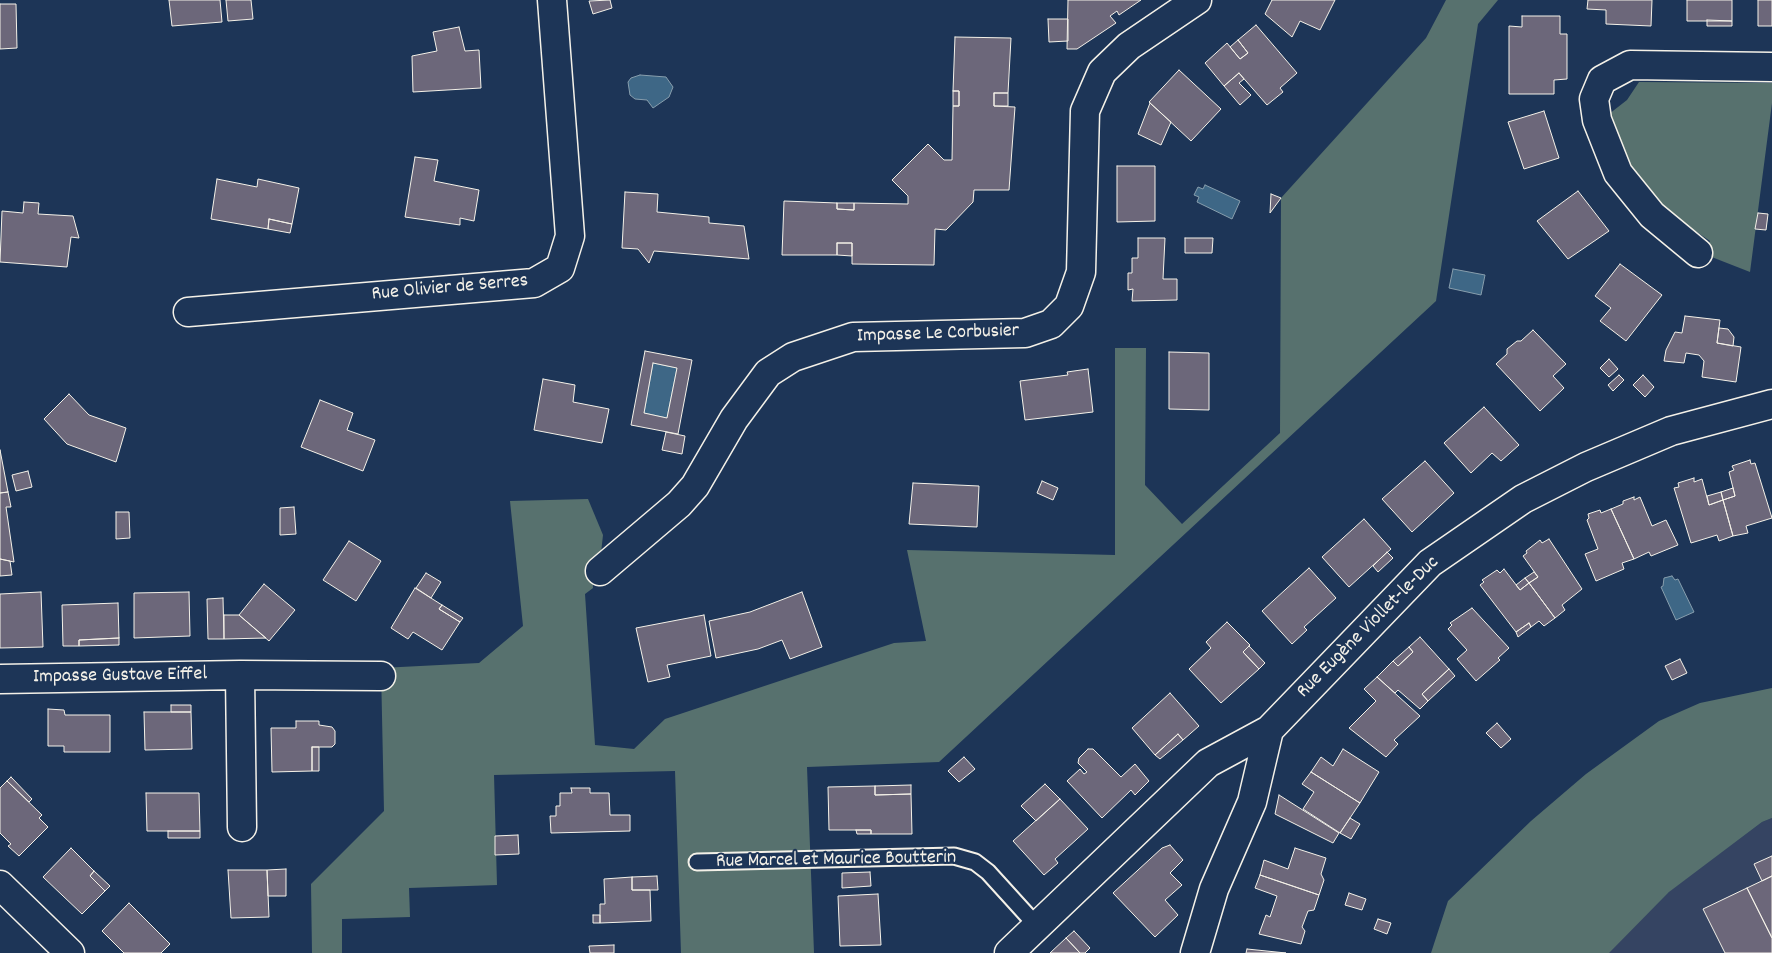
<!DOCTYPE html>
<meta charset="utf-8">
<style>
body{margin:0}
canvas{display:block;background:#1d3557}
</style>
<canvas width="1772" height="953"></canvas>
<script>
const ctx = document.querySelector('canvas').getContext('2d');
ctx.lineJoin = 'round';
function fillPath(path, color) { ctx.fillStyle = color; ctx.fill(path, 'evenodd'); }
const poly = rows => new Path2D(rows.map(r => 'M' + r).join(''));
function stroke(path, color, width, dash) { ctx.strokeStyle = color; ctx.lineWidth = width; ctx.lineCap = dash ? 'butt' : 'round'; ctx.setLineDash(dash || []); ctx.stroke(path); }
function label(font, color, halo, rows, align = 'center') {
  ctx.font = font + ' Dekko,sans-serif'; ctx.lineWidth = 4; ctx.setLineDash([]); ctx.textBaseline = 'middle'; ctx.strokeStyle = halo; ctx.fillStyle = color; for (const [text, x, y, turn = 0] of rows) {
    ctx.save(); ctx.translate(x, y); ctx.rotate((+turn || 0) * Math.PI / 180); ctx.textAlign = isNaN(turn) ? turn : align; if (halo) ctx.strokeText(text, 0, 0); ctx.fillText(text, 0, 0); ctx.restore();
  }
}
fillPath(poly([
 [1772,818,1772,953,1608,953,1671,890,1762,822]
]), '#354462');
fillPath(poly([
 [1446,0,1498,0,1478,24,1436,301,939,762,807,767,814,953,681,953,675,771,494,775,497,885,409,888,410,917,342,919,342,953,312,953,311,884,384,811,381,668,479,663,523,626,510,501,588,499,603,535,601,553,592,567,593,588,585,594,595,745,634,749,665,719,894,643,926,641,907,550,1115,555,1115,348,1146,348,1145,485,1182,524,1280,433,1281,198,1426,38],
 [1639,82,1772,83,1772,103,1750,272,1704,254,1710,241,1672,215,1647,188,1630,164,1609,114,1627,100],
 [1772,688,1772,818,1762,822,1669,892,1609,953,1431,953,1448,901,1531,821,1586,774,1659,721,1700,703]
]), '#57716e');
const water = poly([
 [640,75,666,77,673,87,669,97,653,108,647,100,635,99,630,95,628,82,631,78,640,75],
 [1205,185,1240,201,1232,219,1197,202,1199,197,1194,195,1198,187,1203,189,1205,185],
 [1453,269,1485,275,1481,295,1449,288,1453,269],
 [653,363,677,368,667,418,644,413,653,363],
 [1672,576,1675,580,1678,579,1694,612,1676,620,1661,587,1663,586,1664,578,1672,576]
]);
fillPath(water, '#3e6786');
stroke(water, '#879ead', 1);
const building = poly([
 [169,0,220,0,222,22,172,26,169,0],
 [226,0,251,0,253,19,228,21,226,0],
 [610,0,612,8,593,14,589,1,610,0],
 [1068,0,1141,0,1119,15,1117,11,1110,16,1116,23,1077,49,1067,49,1068,0],
 [1272,0,1335,0,1320,30,1300,21,1292,37,1265,14,1272,0],
 [1588,0,1652,0,1651,26,1606,24,1606,10,1587,9,1588,0],
 [1687,0,1732,0,1732,21,1687,21,1687,0],
 [1758,0,1772,0,1772,26,1758,26,1758,0],
 [0,4,16,4,17,48,0,49,0,4],
 [1522,16,1560,16,1560,34,1567,34,1567,79,1554,80,1554,94,1509,94,1509,26,1522,27,1522,16],
 [1048,19,1068,19,1068,41,1049,42,1048,19],
 [1707,20,1732,21,1732,26,1707,26,1707,20],
 [1256,25,1297,73,1280,88,1283,92,1267,105,1239,73,1224,86,1205,63,1227,43,1240,59,1248,53,1238,40,1256,25],
 [459,27,465,51,479,50,481,88,413,92,412,56,437,51,433,32,459,27],
 [955,37,1011,38,1008,93,994,93,994,106,1015,107,1009,190,974,190,973,202,946,230,935,229,934,265,852,264,852,243,837,243,837,255,782,255,784,201,837,203,837,209,854,210,854,203,908,204,908,196,892,180,928,144,944,160,952,160,953,106,959,106,959,91,953,91,955,37],
 [1238,40,1248,53,1240,59,1230,47,1238,40],
 [1179,70,1221,109,1191,141,1149,102,1179,70],
 [1239,73,1244,79,1239,83,1251,95,1240,105,1224,86,1239,73],
 [953,91,959,91,959,106,953,106,953,91],
 [994,93,1008,93,1008,106,994,106,994,93],
 [1150,103,1171,122,1161,145,1138,134,1150,103],
 [1544,111,1559,158,1524,169,1508,122,1544,111],
 [415,157,438,160,434,181,479,190,474,221,460,218,460,225,405,217,415,157],
 [1117,166,1155,166,1155,221,1117,222,1117,166],
 [217,179,257,187,258,179,299,188,292,224,269,219,268,229,211,219,217,179],
 [1578,191,1609,231,1568,259,1537,221,1578,191],
 [625,192,658,194,657,212,709,217,709,223,744,226,749,259,654,251,649,263,638,249,622,248,625,192],
 [1271,194,1281,198,1270,213,1271,194],
 [24,202,39,203,38,214,73,216,79,238,71,237,67,267,0,262,2,211,23,213,24,202],
 [837,203,854,203,854,210,837,209,837,203],
 [1758,213,1768,214,1766,230,1755,229,1758,213],
 [269,219,292,224,290,233,268,229,269,219],
 [1138,238,1165,238,1163,279,1177,279,1177,300,1132,301,1133,289,1128,290,1128,273,1132,273,1132,258,1138,258,1138,238],
 [1185,238,1213,238,1212,253,1185,253,1185,238],
 [837,243,852,243,852,256,837,255,837,243],
 [1620,264,1662,295,1626,341,1600,321,1611,308,1595,296,1620,264],
 [1685,316,1720,320,1717,343,1741,347,1736,382,1702,377,1704,361,1699,355,1686,353,1684,363,1664,361,1666,350,1675,332,1682,333,1685,316],
 [1719,328,1728,329,1734,337,1733,346,1717,343,1719,328],
 [1533,330,1566,364,1553,376,1564,388,1540,411,1496,364,1507,354,1507,349,1517,341,1521,341,1533,330],
 [645,351,692,360,678,434,631,425,645,351],
 [653,363,677,368,667,418,644,413,653,363],
 [1169,352,1209,353,1209,410,1169,409,1169,352],
 [1609,359,1618,369,1609,377,1600,368,1609,359],
 [1088,369,1093,412,1025,420,1020,381,1068,375,1067,372,1088,369],
 [1619,375,1624,380,1613,391,1608,385,1619,375],
 [1643,375,1654,387,1645,397,1633,385,1643,375],
 [543,379,575,385,573,402,609,409,602,443,534,430,543,379],
 [69,394,89,415,126,428,116,462,67,444,44,419,69,394],
 [320,400,353,413,347,430,375,440,363,471,301,447,320,400],
 [1484,407,1519,445,1501,461,1492,453,1471,473,1444,443,1484,407],
 [666,432,685,436,682,454,662,450,666,432],
 [0,450,8,492,0,493,0,450],
 [1750,460,1751,464,1755,463,1772,518,1746,526,1748,533,1733,536,1723,500,1735,496,1729,472,1734,470,1732,466,1750,460],
 [1425,461,1454,493,1412,532,1382,499,1425,461],
 [28,471,32,487,16,491,12,475,28,471],
 [1694,478,1694,482,1702,479,1709,505,1723,500,1733,536,1719,541,1717,535,1691,543,1674,488,1679,487,1678,483,1694,478],
 [1042,481,1058,488,1053,500,1037,493,1042,481],
 [913,483,979,486,977,527,909,524,913,483],
 [1733,488,1735,496,1723,500,1721,492,1733,488],
 [8,492,11,507,6,507,14,562,0,559,0,493,8,492],
 [1721,492,1723,500,1709,505,1707,496,1721,492],
 [1634,497,1634,500,1640,497,1652,526,1666,520,1678,545,1651,556,1649,552,1634,559,1611,509,1623,504,1623,501,1634,497],
 [294,507,296,534,280,535,280,508,294,507],
 [1611,509,1634,559,1622,563,1624,569,1596,581,1585,554,1598,549,1587,520,1589,518,1588,514,1600,510,1601,513,1611,509],
 [116,512,129,512,130,538,116,539,116,512],
 [1364,519,1391,549,1349,587,1322,557,1364,519],
 [1549,539,1582,589,1562,605,1565,610,1555,618,1529,583,1538,577,1523,556,1527,553,1526,551,1540,540,1542,543,1549,539],
 [349,541,381,561,356,601,323,580,349,541],
 [1387,552,1393,558,1378,572,1373,566,1387,552],
 [0,559,10,561,12,575,0,576,0,559],
 [1309,568,1336,598,1304,627,1307,630,1292,644,1262,611,1309,568],
 [1504,569,1520,590,1529,583,1555,618,1544,626,1539,621,1531,627,1529,623,1516,632,1480,585,1484,582,1482,580,1497,570,1500,573,1504,569],
 [1534,572,1538,577,1529,583,1525,578,1534,572],
 [426,573,441,582,431,598,416,588,426,573],
 [1525,578,1529,583,1520,590,1516,585,1525,578],
 [264,584,295,610,269,641,239,615,264,584],
 [415,588,442,605,439,609,460,622,442,650,413,632,408,639,391,628,415,588],
 [41,592,43,647,0,648,0,594,41,592],
 [189,592,190,636,134,638,134,593,189,592],
 [802,592,822,647,790,659,782,640,758,649,716,658,709,621,750,612,802,592],
 [223,598,224,639,208,639,207,599,223,598],
 [118,603,119,638,79,640,79,646,63,646,62,605,118,603],
 [442,605,463,618,460,622,439,609,442,605],
 [1472,608,1509,648,1498,658,1500,660,1476,681,1457,659,1467,650,1448,629,1452,625,1450,623,1472,608],
 [224,615,239,615,266,638,224,639,224,615],
 [704,615,711,656,667,665,670,677,648,682,636,628,704,615],
 [1227,622,1250,645,1243,652,1259,669,1221,703,1189,669,1211,648,1206,642,1227,622],
 [1529,623,1531,627,1518,637,1516,632,1529,623],
 [1420,637,1449,669,1422,694,1428,701,1420,709,1398,690,1395,693,1377,677,1393,661,1398,666,1413,652,1409,647,1420,637],
 [119,638,119,645,79,646,79,640,119,638],
 [1249,646,1265,663,1259,669,1243,652,1249,646],
 [1409,647,1413,652,1398,666,1393,661,1409,647],
 [1680,659,1687,673,1672,680,1665,666,1680,659],
 [1449,669,1455,676,1428,701,1422,694,1449,669],
 [1377,677,1420,716,1394,740,1398,744,1386,757,1349,728,1376,701,1364,689,1377,677],
 [1170,693,1199,726,1183,740,1178,734,1155,755,1132,728,1170,693],
 [171,705,191,705,191,712,171,712,171,705],
 [48,709,64,710,65,715,110,715,110,752,64,752,64,746,48,746,48,709],
 [144,712,191,712,192,749,145,750,144,712],
 [296,721,319,721,319,725,332,727,335,731,335,744,332,747,312,747,312,771,272,772,271,728,296,728,296,721],
 [1497,723,1511,739,1501,748,1486,733,1497,723],
 [1178,734,1183,740,1160,759,1155,755,1178,734],
 [312,747,319,747,319,771,312,771,312,747],
 [1088,749,1093,749,1121,777,1135,764,1149,781,1135,795,1131,790,1102,818,1067,781,1080,769,1084,774,1087,772,1078,763,1079,758,1088,749],
 [1343,749,1379,772,1360,803,1311,772,1321,757,1333,766,1343,749],
 [964,757,975,769,959,782,948,771,964,757],
 [1311,772,1360,803,1340,833,1303,809,1314,792,1302,784,1311,772],
 [11,777,32,799,29,802,7,781,11,777],
 [7,781,42,815,39,818,48,827,19,856,8,846,11,844,0,833,0,788,7,781],
 [1045,784,1060,799,1036,821,1021,806,1045,784],
 [911,785,911,794,875,795,875,786,911,785],
 [875,786,875,795,911,794,912,834,871,834,871,830,829,830,828,787,875,786],
 [571,788,590,788,590,793,609,793,610,815,630,815,630,831,551,833,550,816,556,816,556,806,560,806,560,793,572,793,571,788],
 [146,793,199,793,200,831,147,831,146,793],
 [1279,795,1339,833,1333,843,1275,814,1279,795],
 [1060,799,1088,829,1055,859,1058,863,1044,875,1013,841,1060,799],
 [1350,818,1360,824,1351,839,1340,833,1350,818],
 [856,830,871,830,871,834,857,834,856,830],
 [168,831,200,831,200,838,168,838,168,831],
 [518,835,519,854,495,855,495,836,518,835],
 [1170,845,1183,860,1170,873,1182,885,1165,900,1178,915,1155,937,1113,893,1162,848,1170,845],
 [71,848,94,871,90,876,105,891,82,914,43,877,71,848],
 [1295,848,1326,858,1321,874,1324,880,1319,895,1260,875,1264,860,1288,869,1295,848],
 [1772,856,1772,876,1762,881,1754,864,1772,856],
 [286,869,286,896,268,896,267,870,286,869],
 [228,870,267,870,269,917,231,918,228,870],
 [94,871,110,886,105,891,90,876,94,871],
 [870,872,871,886,842,888,842,873,870,872],
 [1260,875,1319,895,1314,910,1308,911,1302,927,1305,931,1301,944,1259,934,1266,915,1270,917,1277,896,1255,888,1260,875],
 [657,876,658,890,632,890,632,877,657,876],
 [1772,876,1772,938,1747,888,1772,876],
 [632,877,632,890,650,890,651,921,600,923,600,904,605,904,604,879,632,877],
 [1747,888,1772,938,1772,953,1725,953,1703,909,1747,888],
 [1349,893,1366,899,1362,910,1345,905,1349,893],
 [878,894,881,945,840,946,838,896,878,894],
 [129,903,170,944,161,953,124,953,102,931,129,903],
 [593,915,600,915,600,923,593,923,593,915],
 [1378,919,1391,923,1387,934,1374,929,1378,919],
 [1074,931,1090,948,1085,953,1080,953,1066,938,1074,931],
 [1066,938,1080,953,1050,953,1066,938],
 [614,945,614,953,590,953,589,946,614,945],
 [1247,949,1286,953,1246,953,1247,949]
]);
fillPath(building, '#6c677a');
stroke(building, '#f4f1e8', 1);
const service = poly([
 [697,862,954,856,975,862,988,872,1037,926]
]);
const minor = poly([
 [1698,253,1652,215,1618,173,1597,120,1594,99,1602,80,1630,65,1772,67],
 [188,312,534,283,560,268,570,236,552,0],
 [600,571,679,504,695,486,734,419,768,373,793,357,853,337,1025,333,1051,324,1069,306,1081,272,1085,111,1102,72,1129,46,1197,0],
 [240,675,242,827],
 [0,679,240,675,381,676],
 [0,885,70,953],
 [1009,953,1208,763,1269,730],
 [1195,953,1214,889,1252,802,1269,730,1430,563,1523,499,1586,467,1671,431,1772,404]
]);
stroke(service, '#f4f1e8', 19);
stroke(minor, '#f4f1e8', 31);
stroke(service, '#1d3557', 15);
stroke(minor, '#1d3557', 28);
label('20px', '#f4f1e8', '#1d3557', [
 ["Rue Olivier de Serres",450,289,-5],
 ["Impasse Le Corbusier",938,335,-2],
 ["Rue Eugène Viollet-le-Duc",1369,628,-45],
 ["Impasse Gustave Eiffel",120,677,-1],
 ["Rue Marcel et Maurice Boutterin",836,861,-1]
]);
</script>
